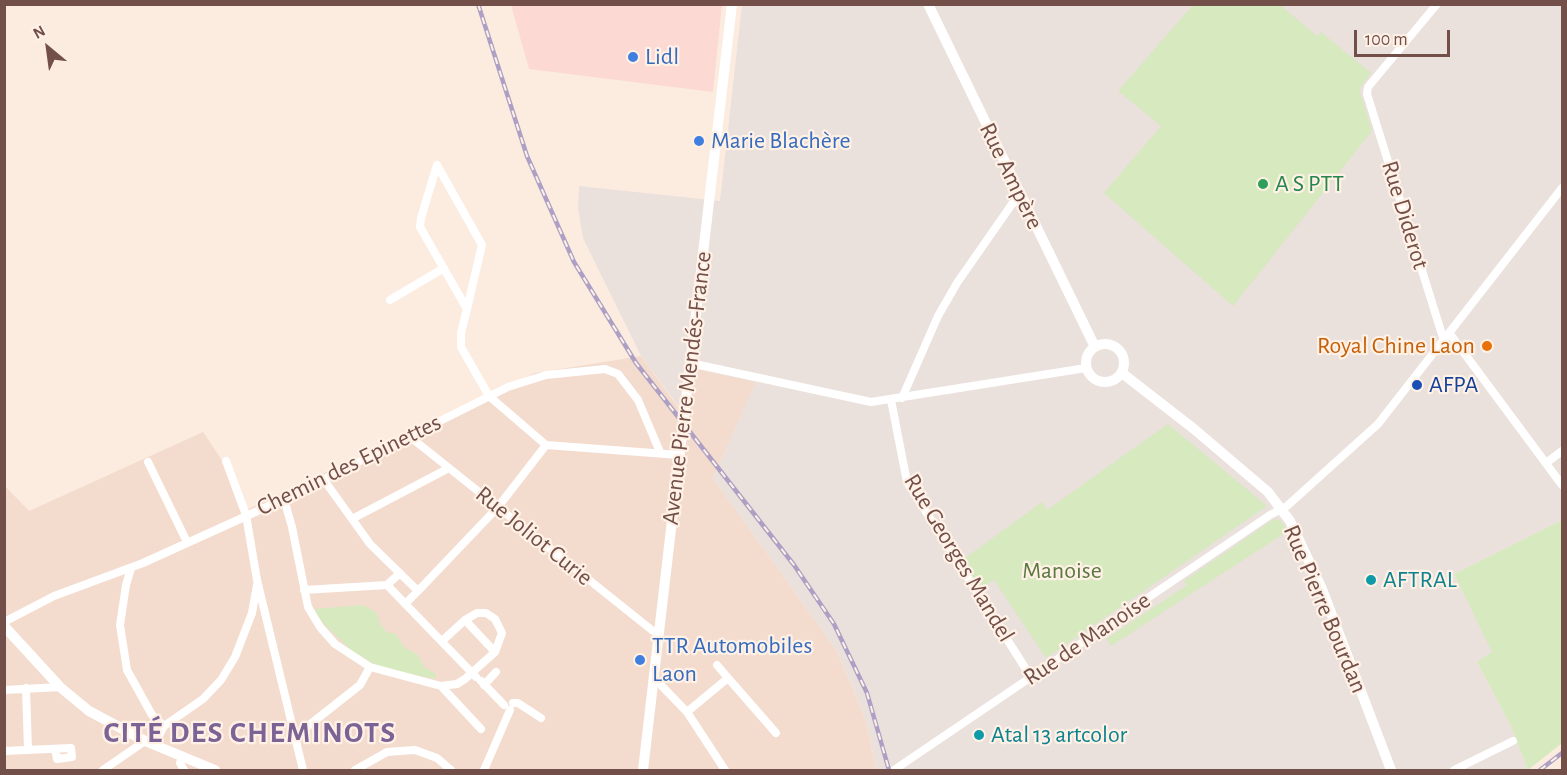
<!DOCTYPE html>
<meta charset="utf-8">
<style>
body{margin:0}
#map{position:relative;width:1567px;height:775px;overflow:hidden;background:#fcece0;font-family:"Alegreya Sans",sans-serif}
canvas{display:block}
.frame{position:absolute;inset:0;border:6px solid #724f48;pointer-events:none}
.north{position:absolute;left:18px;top:18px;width:60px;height:60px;-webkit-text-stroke:4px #fff1e6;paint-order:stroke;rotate:331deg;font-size:16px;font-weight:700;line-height:24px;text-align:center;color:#724f48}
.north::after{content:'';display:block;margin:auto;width:21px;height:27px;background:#724f48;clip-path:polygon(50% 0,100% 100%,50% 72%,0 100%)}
.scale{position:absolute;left:1354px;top:30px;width:96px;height:27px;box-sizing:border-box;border:3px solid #724f48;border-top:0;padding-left:8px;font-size:18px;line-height:21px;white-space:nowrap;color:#724f48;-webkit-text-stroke:4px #fff1e6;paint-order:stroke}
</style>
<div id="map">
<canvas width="1567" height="775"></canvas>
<div class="frame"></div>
<div class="north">N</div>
<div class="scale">100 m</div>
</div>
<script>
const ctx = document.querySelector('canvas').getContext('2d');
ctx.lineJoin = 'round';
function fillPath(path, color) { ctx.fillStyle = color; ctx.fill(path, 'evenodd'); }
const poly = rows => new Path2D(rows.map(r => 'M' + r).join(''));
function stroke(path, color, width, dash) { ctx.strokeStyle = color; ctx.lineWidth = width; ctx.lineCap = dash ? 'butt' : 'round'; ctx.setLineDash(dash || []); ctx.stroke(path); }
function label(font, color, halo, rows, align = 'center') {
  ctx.font = font + ' "Alegreya Sans",sans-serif'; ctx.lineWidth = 4.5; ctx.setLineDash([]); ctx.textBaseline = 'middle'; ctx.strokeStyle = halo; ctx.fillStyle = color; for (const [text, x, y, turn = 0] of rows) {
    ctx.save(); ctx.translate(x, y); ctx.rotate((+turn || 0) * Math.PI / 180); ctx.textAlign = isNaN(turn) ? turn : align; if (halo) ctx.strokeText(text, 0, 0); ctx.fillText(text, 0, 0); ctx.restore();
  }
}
fillPath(poly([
 [641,356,679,408,686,367,757,381,713,478,837,651,866,721,876,770,5,770,4,485,29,511,203,432,226,466,244,511,535,373]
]), '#f3dcce');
fillPath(poly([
 [511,5,722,5,713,92,529,69]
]), '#fcd9d3');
fillPath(poly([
 [742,5,1562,5,1562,520,1454,574,1493,652,1477,662,1511,726,1528,770,876,770,866,721,837,651,713,478,756,382,686,367,680,408,641,356,583,238,578,208,579,186,720,201]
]), '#eae0dc');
fillPath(poly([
 [1193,5,1280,5,1317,36,1321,32,1371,73,1359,89,1372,131,1233,306,1104,193,1161,126,1118,91],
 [1168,424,1267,506,1046,658,994,580,979,589,961,561,1042,502,1047,510],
 [1274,519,1280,520,1288,531,1111,646,1106,639,1187,585,1184,581],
 [1562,520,1562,743,1528,770,1511,726,1477,662,1492,652,1454,574],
 [362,605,376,612,381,625,387,632,396,634,404,647,418,655,424,667,436,674,436,679,377,667,360,655,358,657,316,616,315,609]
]), '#d7e9bf');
stroke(poly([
 [1437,4,1368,87,1367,94,1444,341],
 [437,165,482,245,467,309,420,227,421,218,437,165],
 [390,300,444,268],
 [467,309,461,333,461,347,489,396,546,445,679,455],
 [1450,334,1562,485],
 [690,363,871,402,1086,368],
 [902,398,938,316,957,283,1012,204,1022,197],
 [891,400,907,482,1031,677],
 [409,436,658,635],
 [226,461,246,515,257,580,303,770],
 [148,462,187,542],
 [1546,463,1562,451],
 [324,480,370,544,418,591,405,604],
 [284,499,292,527,308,607,320,627,335,644,370,667,441,686,457,684,465,679,495,652,502,633,495,619,486,613,477,613,465,620,442,641],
 [352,519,449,468],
 [131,568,126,585,120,625,127,670,152,715,164,726],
 [400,573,387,585,476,677],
 [304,590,387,585],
 [418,591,498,507,546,445],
 [465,620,495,652],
 [4,622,54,596,143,563,284,499,508,387,546,375,605,369,618,374,638,400,660,452],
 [717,665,728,678],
 [654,678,687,712,725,770],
 [481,681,504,705],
 [484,685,496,672],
 [441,686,481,729],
 [26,688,28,750],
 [4,690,60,687],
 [513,703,518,703,541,718],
 [687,712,728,678,776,733],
 [294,737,360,685,370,667],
 [154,745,164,726,203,699,221,680,235,657,252,613,257,585],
 [4,751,71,748,72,757,57,759,55,749],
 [182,757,180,763,184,770],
 [103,770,145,741],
 [355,770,387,752,415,750,437,758,451,770],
 [484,770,510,710],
 [894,770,1270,515,1287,506,1378,424,1562,188],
 [1454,770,1513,741]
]), '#fff', 8);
stroke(poly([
 [928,4,1095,347],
 '1086 363a19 19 0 1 1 38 0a19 19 0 1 1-38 0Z',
 [1122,373,1194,429,1268,492,1290,521,1322,589,1391,770],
 [4,626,60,687,89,711,145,741,215,770],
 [643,770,732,4]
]), '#fff', 10);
const rail = poly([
 [478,4,527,156,574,262,636,363,794,565,834,624,867,693,889,770],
 [1540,770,1562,753]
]);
stroke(rail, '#ada0c4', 4.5);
stroke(rail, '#fff1e6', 2, [7]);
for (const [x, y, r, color] of [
 [633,57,6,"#3f7fe0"],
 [699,141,6,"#3f7fe0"],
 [1263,184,6,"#2e9e5b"],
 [1487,346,6,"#e8710a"],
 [1417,385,6,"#1a4fb4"],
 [1371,580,6,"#0f9aa8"],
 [640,660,6,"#3f7fe0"],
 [979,735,6,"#0f9aa8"]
]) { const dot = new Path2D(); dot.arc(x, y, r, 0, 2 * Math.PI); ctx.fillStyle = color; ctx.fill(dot); stroke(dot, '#fff1e6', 2); }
label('24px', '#366cbe', '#fff1e6', [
 ["Lidl",645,57],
 ["Marie Blachère",711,141],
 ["TTR Automobiles",652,646],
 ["Laon",652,674]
], 'left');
label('24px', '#724f48', '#fff1e6', [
 ["Rue Ampère",1011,176,64],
 ["Rue Diderot",1405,215,73],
 ["Avenue Pierre Mendés-France",687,388,-83],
 ["Chemin des Epinettes",349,465,-26],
 ["Rue Joliot Curie",534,536,39],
 ["Rue Georges Mandel",959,558,59],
 ["Rue Pierre Bourdan",1325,609,67],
 ["Rue de Manoise",1087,639,-34]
]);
label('24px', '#27864d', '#fff1e6', [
 ["A S PTT",1275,184]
], 'left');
label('24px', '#c56008', '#fff1e6', [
 ["Royal Chine Laon",1475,346]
], 'right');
label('24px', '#164399', '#fff1e6', [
 ["AFPA",1429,385]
], 'left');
label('24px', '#5a7840', '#fff1e6', [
 ["Manoise",1062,571]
]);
label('24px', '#0d838f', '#fff1e6', [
 ["AFTRAL",1383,580],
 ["Atal 13 artcolor",991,735]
], 'left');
ctx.letterSpacing = '1.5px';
label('bold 30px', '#7c6396', '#fff1e6', [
 ["CITÉ DES CHEMINOTS",250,733]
]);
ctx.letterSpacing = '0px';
</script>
